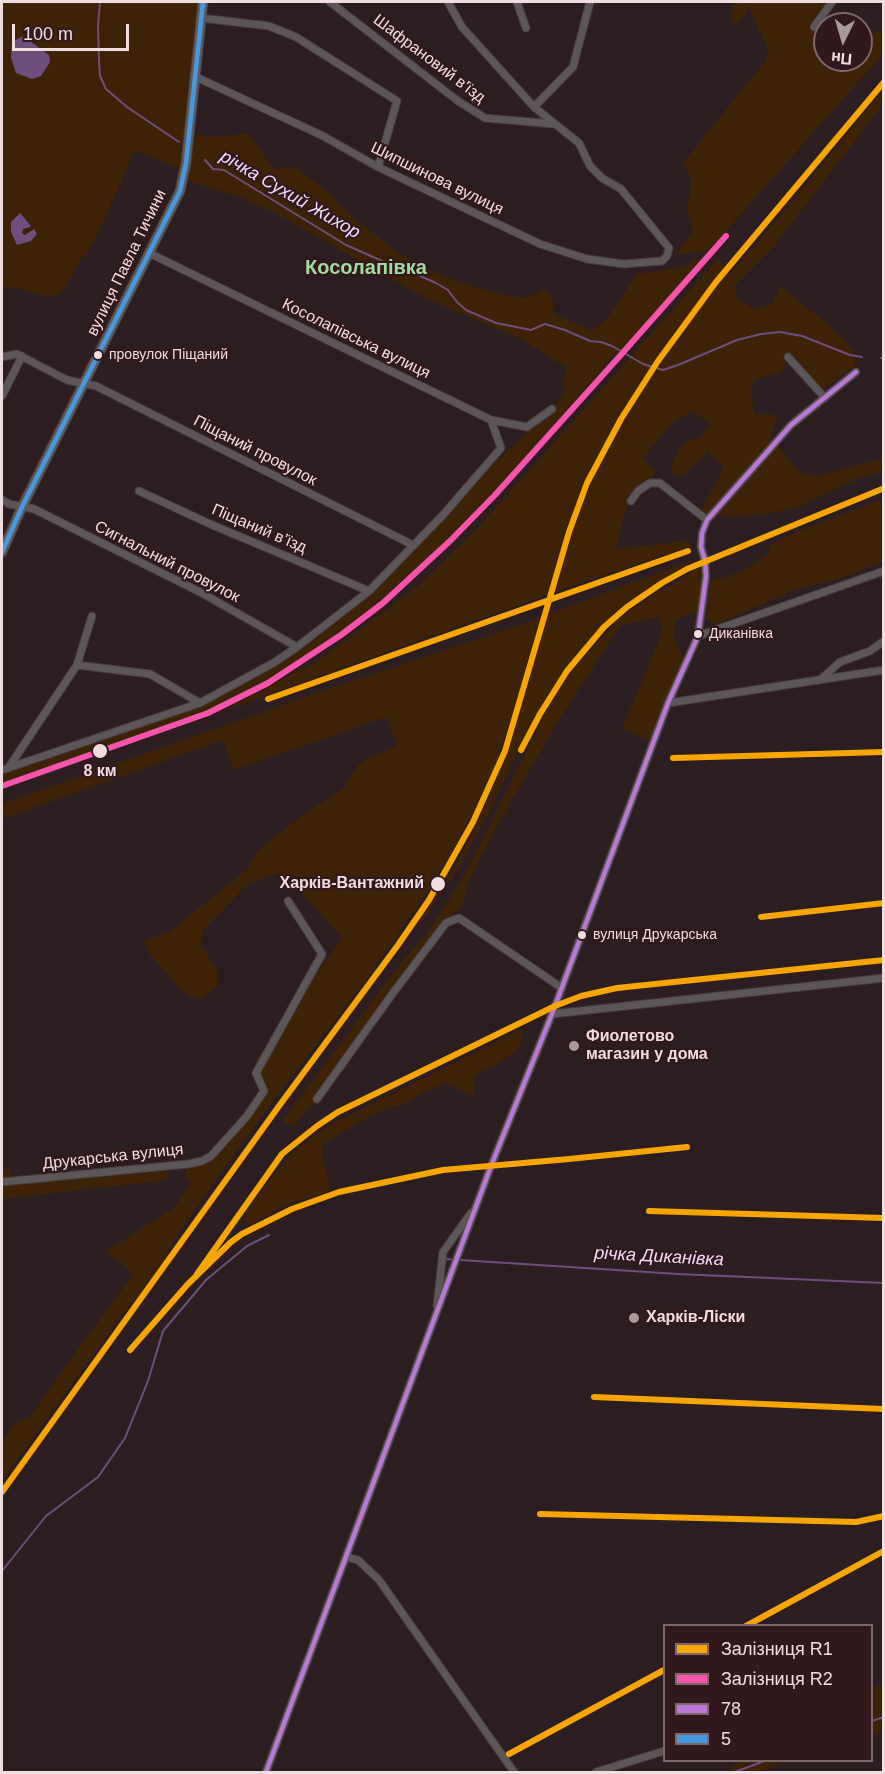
<!DOCTYPE html>
<meta charset="utf-8">
<style>
body{margin:0}
#map{position:relative;width:885px;height:1774px;overflow:hidden;background:#2c1e20;font-family:Helvetica,sans-serif}
canvas{display:block}
.frame{position:absolute;inset:0;border:3px solid #f0dddf;pointer-events:none}
.legend{position:absolute;left:663px;top:1624px;width:210px;height:138px;box-sizing:border-box;background:#32181d;border:2px solid #7e676b;margin:0;padding:8px 10px;list-style:none;font-size:18px;color:#f0dddf}
.legend li{display:flex;align-items:center;gap:12px;height:30px}
.legend b{width:30px;border:2px solid #7e676b}
.north{position:absolute;left:813px;top:12px;width:60px;height:60px;box-sizing:border-box;background:#32181d;border:2px solid #7e676b;border-radius:50%;rotate:185deg;font-size:16px;font-weight:700;line-height:24px;text-align:center;color:#f0dddf}
.north::after{content:'';display:block;margin:auto;width:21px;height:27px;background:#ab9a9c;clip-path:polygon(50% 0,100% 100%,50% 72%,0 100%)}
.scale{position:absolute;left:12px;top:24px;width:117px;height:27px;box-sizing:border-box;border:3px solid #f0dddf;border-top:0;padding-left:8px;font-size:18px;line-height:21px;white-space:nowrap;color:#f0dddf;-webkit-text-stroke:4px #32181d;paint-order:stroke}
</style>
<div id="map">
<canvas width="885" height="1774"></canvas>
<div class="frame"></div>
<ul class="legend">
<li><b style="height:8px;background:#f7a600"></b>Залізниця R1</li>
<li><b style="height:8px;background:#f653ac"></b>Залізниця R2</li>
<li><b style="height:8px;background:#ba77d6"></b>78</li>
<li><b style="height:8px;background:#4699e1"></b>5</li>
</ul>
<div class="north">Пн</div>
<div class="scale">100 m</div>
</div>
<script>
const ctx = document.querySelector('canvas').getContext('2d');
ctx.lineJoin = 'round';
function fillPath(path, color) { ctx.fillStyle = color; ctx.fill(path, 'evenodd'); }
const poly = rows => new Path2D(rows.map(r => 'M' + r).join(''));
function stroke(path, color, width, dash) { ctx.strokeStyle = color; ctx.lineWidth = width; ctx.lineCap = dash ? 'butt' : 'round'; ctx.setLineDash(dash || []); ctx.stroke(path); }
function label(font, color, halo, rows, align = 'center') {
  ctx.font = font + ' Helvetica,sans-serif'; ctx.lineWidth = 4.5; ctx.setLineDash([]); ctx.textBaseline = 'middle'; ctx.strokeStyle = halo; ctx.fillStyle = color; for (const [text, x, y, turn = 0] of rows) {
    ctx.save(); ctx.translate(x, y); ctx.rotate((+turn || 0) * Math.PI / 180); ctx.textAlign = isNaN(turn) ? turn : align; if (halo) ctx.strokeText(text, 0, 0); ctx.fillText(text, 0, 0); ctx.restore();
  }
}
fillPath(poly([
 [2,2,203,2,192,137,196,135,223,137,248,133,274,169,296,167,331,195,350,215,397,252,440,275,475,287,508,296,528,298,544,289,552,299,554,314,592,331,607,319,637,274,683,267,708,254,629,343,613,357,503,483,441,546,396,587,350,626,273,678,201,714,2,784,2,770,198,702,297,647,369,591,500,458,552,409,563,395,564,378,567,368,522,339,429,300,283,217,240,197,182,179,183,171,135,150,94,242,84,258,82,256,65,289,56,296,44,296,14,287,2,288],
 [734,2,832,2,819,20,814,17,825,27,825,60,861,60,861,38,875,33,883,26,883,54,711,248,702,253,676,254,692,232,692,223,686,208,690,194,691,177,683,163,766,60,768,48,751,13,751,6,736,26,731,19],
 [883,90,883,104,775,245,733,287,739,299,754,309,772,304,781,286,837,332,856,354,854,367,822,390,787,357,782,373,762,377,752,384,752,401,755,414,777,415,770,440,782,451,800,472,818,476,883,458,883,471,850,482,799,507,762,515,730,517,701,511,724,467,708,451,686,474,675,476,671,466,682,444,701,437,710,424,692,411,673,423,643,458,656,472,626,508,616,549,685,541,694,545,569,587,223,711,319,660,417,587,474,532,719,258,728,276,777,220],
 [883,499,883,562,841,578,795,590,720,623,713,623,706,619,711,581,741,572,767,555,770,545,801,530],
 [693,560,613,615,590,638,575,658,527,731,495,800,462,863,422,923,419,922,459,860,488,800,516,729,508,728,494,770,477,806,454,848,429,889,367,979,276,1097,210,1188,167,1251,169,1255,157,1270,133,1304,131,1303,2,1481,2,1442,14,1424,31,1416,78,1349,134,1274,106,1251,174,1208,191,1183,185,1174,188,1164,211,1156,264,1091,257,1058,342,938,297,887,278,873,247,885,203,930,200,945,217,969,217,986,202,999,188,996,151,956,144,941,171,931,251,866,248,865,259,849,303,815,343,789,358,765,365,760,398,746,386,717,234,770,223,740,2,819,2,804,328,689,523,624],
 [700,568,703,571,698,612,691,613,676,620,673,635,685,664,654,743,622,729,662,633,659,617,621,625,567,707,511,801,469,880,463,903,446,922,317,1100,294,1126,282,1122,400,964,425,936,448,901,472,861,550,704,569,674,618,620,653,595],
 [523,1029,521,1044,515,1051,497,1064,476,1075,473,1087,475,1098,445,1083,421,1094,403,1105,387,1108,361,1121,322,1145,323,1157,330,1190,322,1195,291,1202,250,1225,245,1219,248,1206,292,1154,316,1134,344,1118],
 [2,1169,9,1169,15,1184,170,1171,166,1180,2,1199],
 [883,1683,883,1732,872,1736,872,1689],
 [738,1761,738,1760,791,1761,776,1765,763,1772,729,1772]
]), '#3e2206');
fillPath(poly([
 [23,36,49,55,50,62,41,76,32,79,16,73,11,58,12,42],
 [20,213,31,226,30,227,23,229,22,233,25,235,34,229,37,234,31,241,17,245,11,232,11,222]
]), '#6f4e7e');
stroke(poly([
 [100,2,98,25,99,62,100,76,106,89,127,107,179,142],
 [205,160,213,169,224,170,346,245,398,268,418,275,436,283,448,290,457,302,466,310,496,323,531,330,545,324,565,330,590,341,601,342,612,346,643,364,663,370,678,365,737,340,761,334,780,332,802,336,850,355,862,357],
 [881,358,884,358],
 [445,1259,678,1274,884,1283],
 [2,1571,46,1516,98,1477,125,1438,148,1381,163,1331,206,1280,247,1246,269,1235],
 [872,1721,884,1717],
 [735,1772,767,1760]
]), '#6f4e7e', 2);
const minor = poly([
 [330,2,458,101,485,118,554,124],
 [517,2,526,28],
 [201,18,269,26,296,37,397,101,378,167],
 [814,27,832,2],
 [196,77,323,136,378,167,540,244,587,259,624,264,662,261,667,256,669,248,621,189,602,178,590,166,579,143,534,107,462,27,448,2],
 [534,107,573,67,590,2],
 [149,253,491,420,527,427,552,409],
 [2,357,17,354,67,380,96,386,413,545],
 [788,357,825,398],
 [2,396,22,356],
 [139,491,210,524,369,591],
 [2,500,9,504,34,509,200,592,297,647],
 [631,501,638,491,650,483,660,483,707,520],
 [698,636,884,571],
 [77,665,150,674,200,703],
 [820,680,840,662,870,651,884,641],
 [668,703,884,670],
 [9,767,77,665,92,616],
 [2,770,200,703,275,662,297,647,369,591,443,515,501,448,491,420],
 [552,1014,884,978],
 [317,1099,393,993,446,923,459,918,562,988],
 [2,1182,188,1164,202,1161,211,1156,247,1116,264,1091,256,1073,322,954,288,901],
 [437,1306,443,1252,471,1213],
 [347,1557,358,1560,379,1580,514,1772],
 [266,1772,491,1166,552,1014,668,703,698,636,706,576,705,561,701,547,702,533,707,520,791,425,856,372],
 [596,1772,664,1751]
]);
const secondary = poly([
 [2,552,22,507,180,191,186,163,203,2]
]);
stroke(minor, '#473a3c', 9);
stroke(secondary, '#473a3c', 11);
stroke(minor, '#5d5658', 7);
stroke(secondary, '#605a5c', 9);
stroke(poly([
 [266,1772,491,1166,552,1014,668,703,698,636,706,576,705,561,701,547,702,533,707,520,791,425,856,372]
]), '#ba77d6', 4.5);
stroke(poly([
 [2,552,22,507,180,191,186,163,203,2]
]), '#4699e1', 4.5);
stroke(poly([
 [268,699,688,551],
 [521,750,540,714,567,671,604,627,627,607,662,583,687,569,882,489],
 [673,758,884,752],
 [761,917,884,903],
 [649,1211,884,1218],
 [197,1274,282,1154,317,1126,338,1112,555,1006,581,996,617,988,884,960],
 [130,1350,188,1284,231,1242,242,1234,292,1209,339,1192,443,1170,569,1159,687,1147],
 [594,1397,884,1409],
 [2,1492,279,1106,398,945,429,900,473,822,505,751,569,532,587,483,621,419,658,361,716,282,884,82],
 [540,1514,856,1522,884,1516],
 [746,1626,884,1551],
 [509,1754,664,1670]
]), '#f7a600', 6);
stroke(poly([
 [2,786,208,713,268,683,341,635,383,603,450,541,495,495,619,357,726,236]
]), '#f653ac', 6);
for (const [x, y, r, color] of [
 [98,355,5,"#f0dddf"],
 [698,634,5,"#f0dddf"],
 [100,751,8,"#f0dddf"],
 [438,884,8,"#f0dddf"],
 [582,935,5,"#f0dddf"],
 [574,1046,6,"#ab9a9c"],
 [634,1318,6,"#ab9a9c"]
]) { const dot = new Path2D(); dot.arc(x, y, r, 0, 2 * Math.PI); ctx.fillStyle = color; ctx.fill(dot); stroke(dot, '#32181d', 2); }
label('14px', '#f0dddf', '#32181d', [
 ["провулок Піщаний",109,355],
 ["Диканівка",709,634],
 ["вулиця Друкарська",593,935]
], 'left');
label('16px', '#f0dddf', '#32181d', [
 ["Шафрановий в'їзд",429,59,37],
 ["Шипшинова вулиця",437,179,26],
 ["вулиця Павла Тичини",127,263,-64],
 ["Косолапівська вулиця",356,339,26],
 ["Піщаний провулок",255,451,27],
 ["Піщаний в’їзд",259,529,23],
 ["Сигнальний провулок",167,562,27],
 ["Друкарська вулиця",113,1157,-6]
]);
label('bold 16px', '#f0dddf', '#32181d', [
 ["8 км",100,772],
 ["Харків-Вантажний",424,884,"right"]
]);
label('bold 16px', '#f0dddf', '#32181d', [
 ["Фиолетово",586,1037],
 ["магазин у дома",586,1055],
 ["Харків-Ліски",646,1318]
], 'left');
label('italic 18px', '#f1dcfc', '#32181d', [
 ["річка Сухий Жихор",290,195,30],
 ["річка Диканівка",659,1257,3]
]);
label('bold 20px', '#a3db9f', '#32181d', [
 ["Косолапівка",366,268]
]);
</script>
